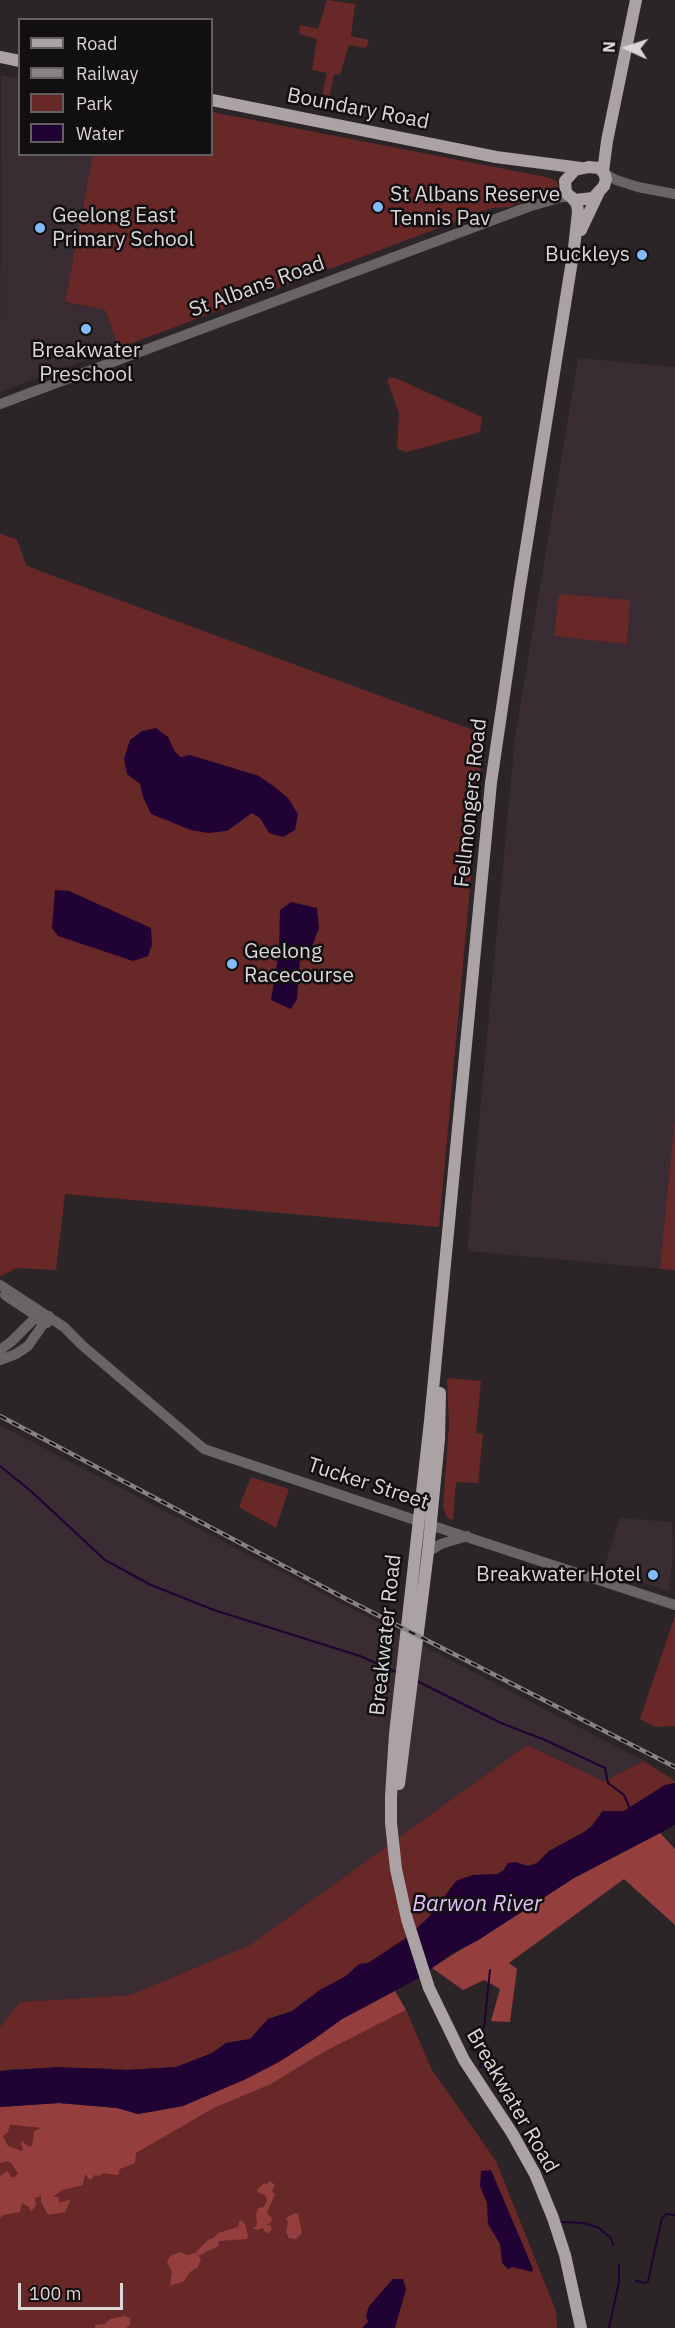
<!DOCTYPE html>
<style>
body{margin:0}
#map{position:relative;width:675px;height:2328px;overflow:hidden;background:#2c2528;font-family:"IBM Plex Sans",sans-serif}
canvas{display:block}
.legend{position:absolute;left:18px;top:18px;width:195px;height:138px;box-sizing:border-box;background:#120f11;border:2px solid #625f61;margin:0;padding:8px 10px;list-style:none;font-size:18px;color:#dbd6d8}
.legend li{display:flex;align-items:center;gap:12px;height:30px}
.legend b{width:30px;border:2px solid #625f61}
.north{position:absolute;left:597px;top:18px;width:60px;height:60px;-webkit-text-stroke:4px #120f11;paint-order:stroke;rotate:273deg;font-size:16px;font-weight:700;line-height:24px;text-align:center;color:#dbd6d8}
.north::after{content:'';display:block;margin:auto;width:21px;height:27px;background:#dbd6d8;clip-path:polygon(50% 0,100% 100%,50% 72%,0 100%)}
.scale{position:absolute;left:18px;top:2283px;width:105px;height:27px;box-sizing:border-box;border:3px solid #dbd6d8;border-top:0;padding-left:8px;font-size:18px;line-height:21px;white-space:nowrap;color:#dbd6d8;-webkit-text-stroke:4px #120f11;paint-order:stroke}
</style>
<div id="map">
<canvas width="675" height="2328"></canvas>
<ul class="legend">
<li><b style="height:8px;background:#aaa2a3"></b>Road</li>
<li><b style="height:8px;background:#888284"></b>Railway</li>
<li><b style="height:16px;background:#682828"></b>Park</li>
<li><b style="height:16px;background:#200234"></b>Water</li>
</ul>
<div class="north">N</div>
<div class="scale">100 m</div>
</div>
<script>
const ctx = document.querySelector('canvas').getContext('2d');
ctx.lineJoin = 'round';
function fillPath(path, color) { ctx.fillStyle = color; ctx.fill(path, 'evenodd'); }
const poly = rows => new Path2D(rows.map(r => 'M' + r).join(''));
function stroke(path, color, width, dash) { ctx.strokeStyle = color; ctx.lineWidth = width; ctx.lineCap = dash ? 'butt' : 'round'; ctx.setLineDash(dash || []); ctx.stroke(path); }
function label(font, color, halo, rows, align = 'center') {
  ctx.font = font + ' "IBM Plex Sans",sans-serif'; ctx.lineWidth = 5; ctx.setLineDash([]); ctx.textBaseline = 'middle'; ctx.strokeStyle = halo; ctx.fillStyle = color; for (const [text, x, y, turn = 0] of rows) {
    ctx.save(); ctx.translate(x, y); ctx.rotate((+turn || 0) * Math.PI / 180); ctx.textAlign = isNaN(turn) ? turn : align; if (halo) ctx.strokeText(text, 0, 0); ctx.fillText(text, 0, 0); ctx.restore();
  }
}
fillPath(poly([
 [1,75,19,78,20,154,94,155,65,303,105,310,119,348,0,392],
 [578,358,675,367,675,1270,467,1251,515,737],
 [0,1425,644,1761,605,1781,527,1745,250,1945,130,1995,21,2002,0,2027],
 [620,1518,672,1522,673,1555,669,1591,603,1571]
]), '#392c33');
fillPath(poly([
 [327,0,355,4,351,36,369,40,366,48,349,45,340,75,334,74,327,107,320,106,327,73,312,70,317,39,299,34,300,25,318,29],
 [212,112,546,177,557,181,558,187,509,207,492,208,119,348,105,310,65,302,93,155,212,154],
 [393,377,482,417,480,432,407,452,397,449,399,414,387,379],
 [0,533,17,540,26,565,40,571,484,734,439,1227,65,1194,56,1270,17,1268,0,1276],
 [559,594,630,600,627,644,554,636],
 [675,1117,675,1270,660,1269],
 [447,1378,481,1381,476,1433,483,1434,478,1483,456,1482,453,1520,447,1518,443,1507,449,1425],
 [251,1477,289,1489,276,1528,239,1507],
 [675,1616,675,1726,655,1727,640,1719],
 [527,1745,604,1781,644,1761,675,1781,675,1783,665,1785,624,1811,602,1811,592,1826,584,1832,549,1851,537,1863,528,1866,515,1862,497,1874,473,1875,456,1881,429,1917,406,1938,368,1963,359,1964,346,1976,320,1990,292,2011,268,2019,250,2039,226,2043,213,2053,176,2067,127,2070,102,2068,13,2069,0,2071,0,2027,20,2002,130,1995,250,1945],
 [406,2010,432,2070,496,2161,556,2311,557,2328,0,2328,0,2126,13,2125,62,2129,111,2152,134,2154,214,2108,271,2084,322,2053]
]), '#682828');
fillPath(poly([
 [660,1833,675,1849,675,1925,624,1879,509,1963,517,1969,510,2022,491,2021,500,1989,484,1980,463,1990,432,1968,574,1878],
 [395,1991,406,2010,322,2053,271,2084,214,2108,136,2153,135,2163,120,2169,118,2175,103,2173,100,2176,95,2175,90,2180,85,2174,83,2185,62,2190,53,2197,59,2197,59,2203,71,2199,65,2212,48,2215,41,2202,41,2196,35,2198,36,2205,31,2212,29,2207,22,2203,20,2212,3,2215,0,2218,0,2176,8,2171,11,2177,15,2177,18,2173,11,2163,7,2161,0,2163,0,2107,59,2103,117,2108,138,2114,183,2106,296,2050,313,2040,342,2019],
 [10,2125,13,2125,42,2128,34,2131,32,2146,29,2147,22,2141,21,2145,23,2150,22,2151,8,2146,3,2136,8,2132],
 [270,2181,275,2185,272,2192,275,2194,267,2213,272,2218,271,2222,266,2225,270,2225,272,2229,269,2233,265,2232,263,2228,257,2230,253,2228,257,2225,256,2215,258,2208,264,2207,267,2200,265,2195,258,2192,257,2190,263,2184,267,2184],
 [295,2213,298,2214,302,2233,296,2239,289,2238,286,2232,288,2223,286,2218],
 [239,2221,242,2221,245,2224,248,2235,247,2239,219,2241,218,2246,198,2256,201,2259,198,2267,190,2272,184,2281,170,2286,172,2272,167,2262,170,2256,180,2252,187,2255,195,2253,209,2239,214,2238,218,2233,238,2227],
 [125,2316,130,2318,130,2325,126,2328,95,2328,95,2325,105,2324,110,2319]
]), '#943e3d');
fillPath(poly([
 [156,728,168,737,175,752,181,757,190,755,259,776,276,788,288,798,298,814,295,830,283,837,269,833,260,818,252,813,227,831,208,833,191,830,151,814,143,797,140,784,127,774,124,759,130,740,142,731],
 [55,890,69,891,151,928,152,945,148,956,133,961,58,936,52,928],
 [291,902,317,908,319,928,308,957,300,959,297,999,291,1009,271,1000,279,951,280,910],
 [675,1783,675,1825,574,1878,477,1941,451,1954,417,1979,342,2019,313,2040,279,2062,244,2080,183,2106,138,2114,117,2108,59,2103,0,2107,0,2071,57,2067,127,2070,176,2067,212,2053,226,2043,250,2039,268,2019,292,2011,320,1990,346,1976,359,1964,368,1963,406,1938,429,1917,456,1881,473,1875,497,1874,503,1871,508,1863,515,1862,528,1866,537,1863,549,1851,584,1832,592,1826,603,1811,624,1811,665,1785],
 [491,2170,533,2269,532,2272,513,2267,508,2269,502,2263,500,2244,488,2224,487,2203,480,2186,481,2171],
 [393,2279,403,2279,406,2289,395,2328,362,2328,368,2322,366,2316,369,2306]
]), '#200234');
stroke(poly([
 [0,1466,32,1492,105,1560,151,1585,214,1610,360,1656,398,1673],
 [417,1681,501,1723,545,1740,605,1768,608,1783,624,1795,630,1809],
 [484,2028,490,1970],
 [470,2049,474,2042],
 [480,2067,483,2049],
 [561,2222,584,2223,599,2228,611,2238,613,2245],
 [636,2281,646,2283,648,2281,662,2218,667,2214,675,2215],
 [609,2328,619,2282,619,2264]
]), '#200234', 2);
stroke(poly([
 [604,173,616,180,638,187,675,194],
 [0,404,528,207,562,197,571,197],
 [0,1285,64,1327,83,1346,204,1449,418,1521],
 [5,1295,47,1323],
 [0,1350,12,1341,33,1320,42,1317],
 [0,1360,16,1354,28,1346,49,1316],
 [430,1525,675,1605],
 [428,1552,441,1544,467,1536]
]), '#696565', 10);
stroke(poly([
 [0,57,20,61],
 [212,100,496,157,581,168],
 [589,167,599,168,604,173,606,179,604,186,593,198,575,200,566,193,565,181,575,170,589,167],
 [603,172,607,141,636,0],
 [572,198,577,204,578,212,574,248,519,592,491,783,430,1421,395,1734,391,1796,391,1823,396,1869,407,1919,429,1988,464,2060,512,2133,535,2174,553,2218,565,2255,581,2328],
 [581,230,598,194],
 [399,1784,428,1552,439,1439,440,1393]
]), '#aaa2a3', 12);
const rail = poly([
 [0,1416,346,1599,675,1767]
]);
stroke(rail, '#888284', 4.5);
stroke(rail, '#120f11', 2, [7]);
for (const [x, y, r, color] of [
 [378,207,6,"#84bcfb"],
 [40,228,6,"#84bcfb"],
 [642,255,6,"#84bcfb"],
 [86,329,6,"#84bcfb"],
 [232,964,6,"#84bcfb"],
 [653,1575,6,"#84bcfb"]
]) { const dot = new Path2D(); dot.arc(x, y, r, 0, 2 * Math.PI); ctx.fillStyle = color; ctx.fill(dot); stroke(dot, '#120f11', 2); }
label('21px', '#dbd6d8', '#120f11', [
 ["Boundary Road",358,109,11],
 ["St Albans Road",257,287,-20],
 ["Fellmongers Road",471,803,-84],
 ["Tucker Street",368,1484,18],
 ["Breakwater Road",386,1635,-84],
 ["Breakwater Road",512,2101,60]
]);
label('21px', '#dbd6d8', '#120f11', [
 ["St Albans Reserve",390,195],
 ["Tennis Pav",390,219],
 ["Geelong East",52,216],
 ["Primary School",52,240],
 ["Buckleys",630,255,"right"],
 ["Breakwater",86,351,"center"],
 ["Preschool",86,375,"center"],
 ["Geelong",244,952],
 ["Racecourse",244,976],
 ["Breakwater Hotel",641,1575,"right"]
], 'left');
label('italic 22px', '#e1c2fe', '#120f11', [
 ["Barwon River",477,1905]
]);
</script>
